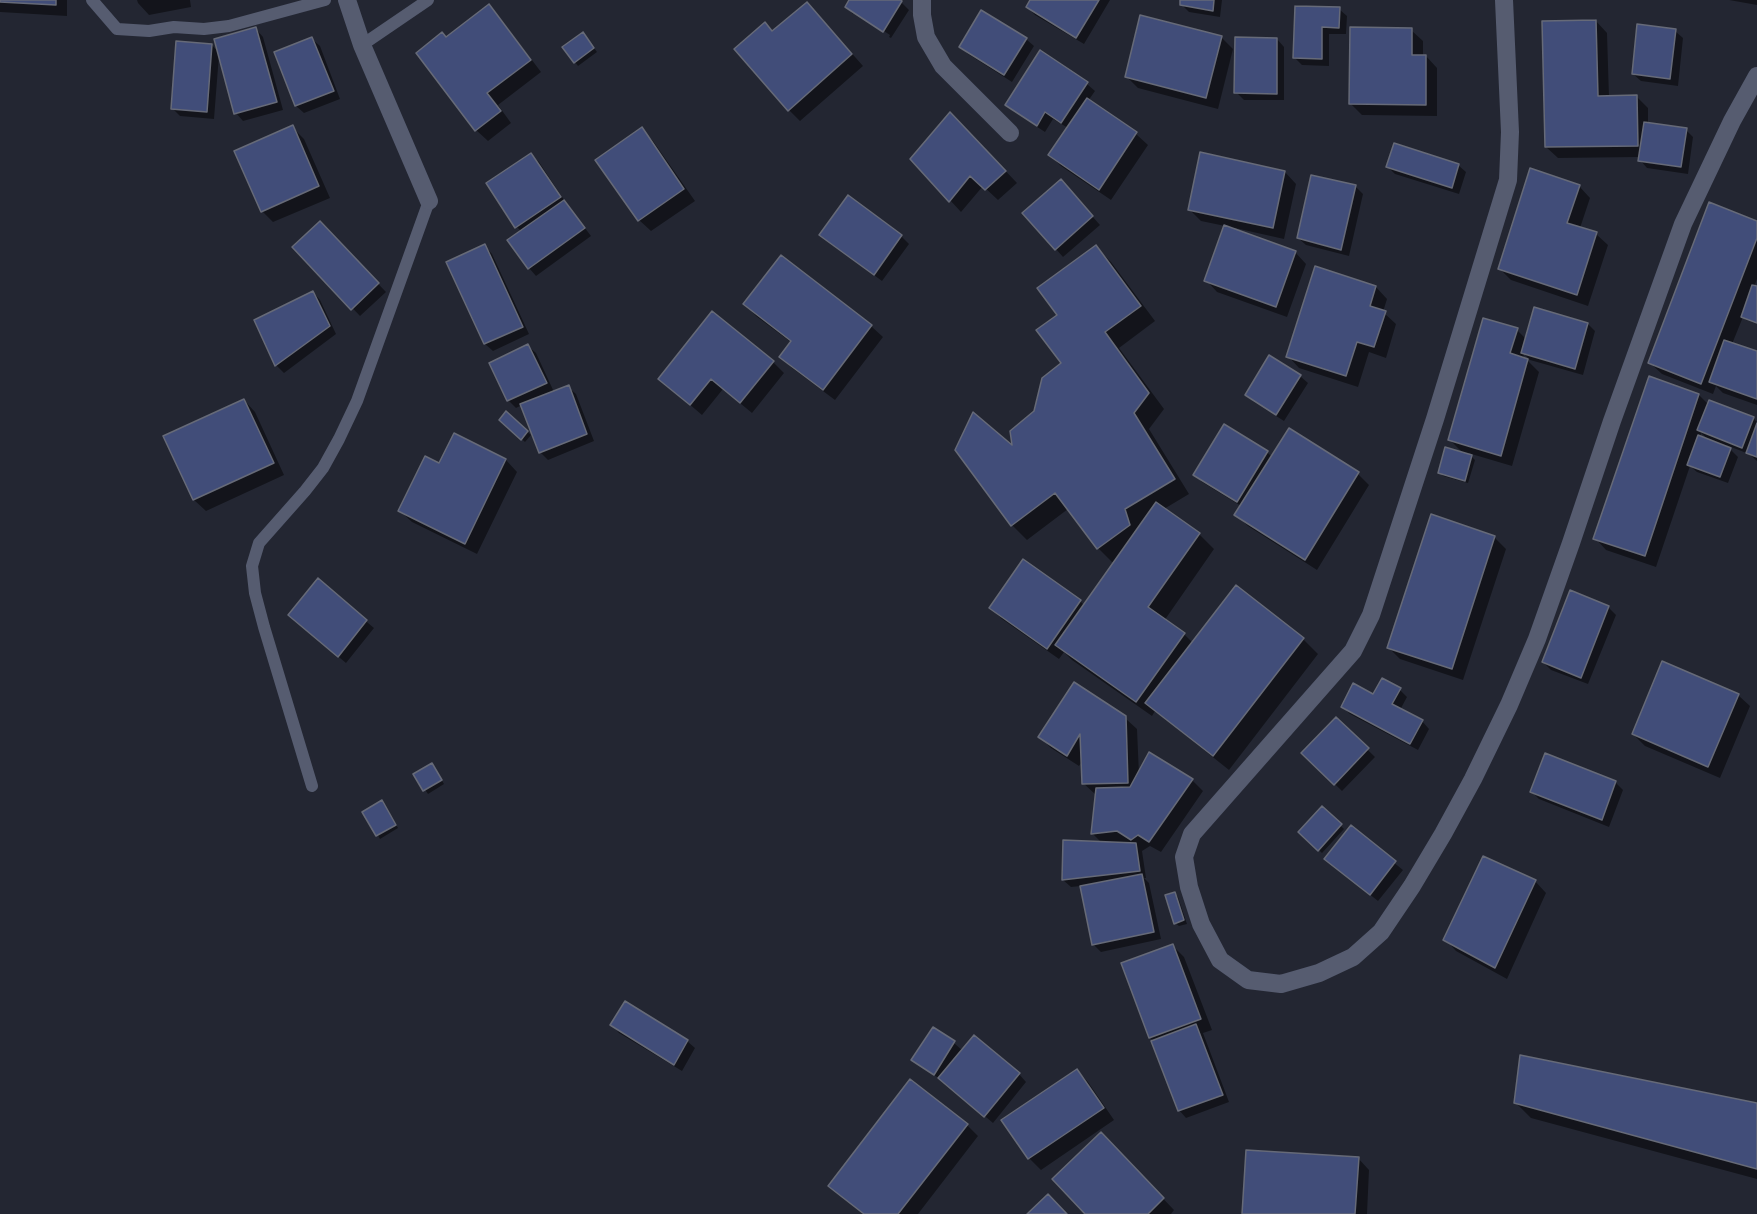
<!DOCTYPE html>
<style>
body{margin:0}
canvas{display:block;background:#232632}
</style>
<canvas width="1757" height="1214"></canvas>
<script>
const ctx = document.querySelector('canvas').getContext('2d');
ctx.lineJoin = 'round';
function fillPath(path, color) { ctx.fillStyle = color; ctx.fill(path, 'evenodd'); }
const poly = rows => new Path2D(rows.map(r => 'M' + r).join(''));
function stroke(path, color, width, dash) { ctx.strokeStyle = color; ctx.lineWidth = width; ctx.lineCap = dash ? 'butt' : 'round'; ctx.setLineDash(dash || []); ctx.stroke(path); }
fillPath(poly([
 [0,0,67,0,67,16,0,12],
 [137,0,190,0,191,7,149,15,138,3],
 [851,0,901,0,900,1,909,10,891,38,889,37,890,35,853,11,853,14,847,7],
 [1032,0,1110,0,1084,44,1035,15,1027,7],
 [1182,0,1222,0,1220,17,1189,12,1181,4],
 [1729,0,1757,0,1757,5],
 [489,6,500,18,541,72,498,105,511,123,488,141,476,130,447,39],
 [1296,8,1339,9,1347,16,1346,34,1329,34,1329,66,1302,65,1295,58],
 [818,15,863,66,800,121,789,110,773,33],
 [1141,17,1222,38,1233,49,1218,109,1138,88,1126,76],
 [1596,21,1607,33,1609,97,1636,96,1648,108,1648,125,1686,130,1693,137,1688,174,1647,168,1640,160,1640,157,1558,158,1546,147],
 [256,29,263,37,283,110,243,121,236,113,219,55,214,119,180,116,172,108,212,45,219,53],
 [1411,30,1423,41,1423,56,1426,56,1437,68,1437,116,1362,115,1350,103],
 [1675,31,1683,38,1678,86,1641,81,1633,74],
 [586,37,597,52,578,66,575,62],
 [312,39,320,46,340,99,304,113,296,106,276,53],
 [1026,39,1034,46,1012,82,968,54,961,47],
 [1277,39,1284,47,1284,100,1244,100,1236,92],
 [1041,52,1087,84,1095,91,1088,101,1136,134,1148,145,1111,200,1061,166,1050,155,1068,128,1053,119,1045,132,1014,112,1007,104],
 [962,125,1017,183,998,200,983,186,961,212,912,159],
 [292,127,304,139,330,198,273,222,262,211],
 [642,129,653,141,695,201,651,231,639,220],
 [531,155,539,162,566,203,591,236,536,276,529,268,510,240,522,232,517,227],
 [1458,165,1466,172,1459,194,1395,174,1388,167],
 [1285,172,1296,184,1284,239,1235,228,1235,230,1295,252,1306,264,1287,317,1217,292,1206,280,1225,226,1201,221,1189,209],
 [1312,177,1356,187,1363,194,1349,256,1306,245,1298,238],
 [1579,186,1590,198,1580,228,1596,234,1608,245,1588,306,1511,280,1500,269],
 [1068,189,1100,225,1063,257,1024,213],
 [848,197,901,236,909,244,882,281,829,242,821,235],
 [1757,222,1757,279,1754,287,1757,288,1757,324,1746,320,1743,317,1732,344,1757,353,1757,405,1723,393,1716,386,1713,394,1662,374,1650,363],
 [320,223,386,292,360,316,294,247],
 [485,246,492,254,529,334,493,351,485,344,448,263],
 [1096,247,1111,262,1155,321,1119,348,1164,409,1149,429,1189,494,1164,509,1199,534,1214,549,1164,621,1184,634,1193,643,1303,639,1318,654,1229,770,1155,711,1152,716,1072,660,1064,652,1059,659,1002,619,991,608,1080,601,1085,606,1114,564,1098,548,1068,509,1027,540,1012,525,1014,449,1063,364,1059,315],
 [1316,268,1376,287,1387,299,1383,312,1396,324,1386,358,1369,352,1358,387,1299,368,1288,356],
 [313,292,320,300,336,334,284,373,277,366,256,321],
 [745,304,871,326,883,337,835,400,792,368,781,357,792,343,756,316],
 [1588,324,1595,331,1583,375,1530,360,1524,354,1523,359,1527,360,1539,372,1512,466,1468,453,1475,460,1468,483,1443,476,1440,472,1464,454,1450,440,1517,330,1526,339],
 [528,346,536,353,554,392,568,387,576,394,594,441,548,460,540,452,522,405,516,408,508,400],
 [773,362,784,373,752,413,723,389,702,415,660,379],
 [1300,376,1308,383,1284,421,1254,402,1246,395],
 [1650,378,1699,395,1709,405,1753,418,1757,422,1757,461,1749,454,1726,445,1738,457,1728,483,1697,472,1690,466,1656,567,1606,550,1595,538],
 [1701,433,1711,442,1700,438],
 [244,400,255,412,284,475,206,511,194,500,165,437],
 [506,413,531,435,525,442,501,420],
 [454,435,506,460,517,472,477,554,412,522,400,511,440,465],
 [1267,452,1272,457,1358,474,1369,485,1317,570,1248,526,1236,515,1241,506,1202,482,1195,475],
 [1494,537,1506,549,1463,680,1400,659,1389,648],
 [318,581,374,628,346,663,298,623],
 [1608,607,1616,615,1588,684,1551,670,1543,662],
 [1400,690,1407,697,1400,710,1422,721,1429,729,1418,750,1350,714,1343,707,1374,696],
 [1738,695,1750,706,1720,778,1645,746,1633,734],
 [1125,718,1137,729,1139,774,1192,780,1203,791,1161,852,1150,846,1142,851,1146,878,1144,878,1149,883,1161,939,1101,952,1094,945,1081,886,1071,887,1063,880,1102,843,1092,833,1096,795,1083,783,1083,760,1079,766,1051,748,1040,737],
 [1336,719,1375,757,1342,791,1303,753],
 [435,769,444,784,428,794,415,775],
 [1615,782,1623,790,1609,827,1539,799,1532,792],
 [385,805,398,828,380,839,364,812],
 [1322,808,1344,829,1322,853,1300,832],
 [1351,828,1403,870,1378,901,1334,866],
 [1535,881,1546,893,1507,979,1456,951,1445,939],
 [1175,894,1178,897,1187,924,1179,926,1175,923],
 [1173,946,1184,957,1212,1030,1203,1033,1229,1102,1186,1118,1179,1110,1154,1042,1150,1037],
 [612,1025,687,1041,695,1048,682,1071,619,1033],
 [954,1043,963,1051,1019,1074,1026,1082,993,1123,942,1080,921,1067,913,1060],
 [1077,1070,1088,1082,1114,1120,1041,1170,1029,1158,1003,1120],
 [1516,1103,1757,1104,1757,1179,1531,1118],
 [967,1125,978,1136,918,1214,863,1214,842,1197,830,1186],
 [1112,1145,1174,1210,1171,1214,1087,1214],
 [1358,1158,1369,1170,1367,1214,1244,1214]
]), '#0007');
const building = poly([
 [0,0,56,0,56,5,0,2,0,0],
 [849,0,901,0,902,1,883,32,845,7,849,0],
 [1030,0,1099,0,1076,38,1026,7,1030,0],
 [1180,0,1214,0,1213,11,1180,5,1180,0],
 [807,2,852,54,788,111,734,49,765,22,772,31,807,2],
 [489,4,531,60,487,93,501,111,475,131,416,53,442,32,446,37,489,4],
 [1295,6,1340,7,1339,28,1322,27,1322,59,1293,58,1295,6],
 [981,10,1027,38,1004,75,959,47,981,10],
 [1140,15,1222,36,1206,98,1125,77,1140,15],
 [1596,20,1598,96,1637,95,1638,146,1545,147,1542,21,1596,20],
 [1637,24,1676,29,1670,79,1632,74,1637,24],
 [256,27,277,102,234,114,214,39,256,27],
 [1350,27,1412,28,1412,55,1426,55,1426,105,1349,104,1350,27],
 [583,32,594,48,574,63,562,47,583,32],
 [312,37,334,91,295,106,274,52,312,37],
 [1235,37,1277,38,1277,94,1234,93,1235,37],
 [176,41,212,44,207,112,171,109,176,41],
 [1040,50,1088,82,1061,123,1045,112,1037,126,1005,105,1040,50],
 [1087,98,1137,132,1099,190,1048,155,1087,98],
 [950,112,1006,171,985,190,970,176,949,202,910,159,950,112],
 [1644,122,1687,128,1681,167,1638,161,1644,122],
 [293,125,319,186,261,212,234,151,293,125],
 [642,127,684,189,638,221,595,160,642,127],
 [1394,143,1459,164,1452,188,1386,167,1394,143],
 [1200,152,1285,171,1273,228,1188,210,1200,152],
 [531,153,561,197,515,228,486,183,531,153],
 [1530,168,1580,185,1567,223,1597,232,1577,295,1498,269,1530,168],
 [1311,175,1356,185,1341,250,1297,238,1311,175],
 [1061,179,1093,216,1055,250,1022,213,1061,179],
 [848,195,902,235,874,275,819,235,848,195],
 [564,200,585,228,528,269,507,240,564,200],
 [1709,202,1757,221,1757,238,1701,384,1648,363,1709,202],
 [320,221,379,283,351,310,292,247,320,221],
 [1224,225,1296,251,1276,307,1204,281,1224,225],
 [485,244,523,327,484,344,446,262,485,244],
 [1096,245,1141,306,1105,332,1149,393,1134,413,1175,479,1125,509,1130,525,1097,549,1055,493,1011,526,955,450,973,412,1012,445,1010,431,1034,411,1042,378,1061,363,1036,330,1057,315,1037,288,1096,245],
 [781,255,872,325,823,390,779,357,791,341,743,304,781,255],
 [1315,266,1376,286,1370,306,1386,311,1374,347,1357,342,1346,376,1286,357,1315,266],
 [1752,285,1757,286,1757,323,1741,317,1752,285],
 [313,291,330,326,275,366,254,320,313,291],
 [1534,307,1588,323,1575,369,1521,353,1534,307],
 [712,311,774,361,740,403,711,379,690,405,658,379,712,311],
 [1483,318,1518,328,1510,353,1528,359,1501,456,1448,440,1483,318],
 [1724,340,1757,351,1757,399,1709,382,1724,340],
 [528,344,547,383,507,401,489,363,528,344],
 [1269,355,1301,375,1276,415,1245,395,1269,355],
 [1649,376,1699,394,1645,556,1593,539,1649,376],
 [569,385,587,434,539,453,520,404,569,385],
 [244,399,274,463,193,500,163,436,244,399],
 [1709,400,1754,417,1742,448,1697,430,1709,400],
 [506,411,528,431,521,440,499,420,506,411],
 [1757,423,1757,457,1746,453,1757,423],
 [1224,424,1268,451,1237,502,1193,475,1224,424],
 [1289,428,1359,472,1305,560,1234,515,1289,428],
 [454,433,506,459,465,544,398,511,425,456,439,463,454,433],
 [1698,435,1731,448,1720,477,1687,465,1698,435],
 [1445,447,1472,455,1465,481,1438,473,1445,447],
 [1156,502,1200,533,1148,607,1185,633,1136,702,1055,645,1156,502],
 [1431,514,1495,536,1452,669,1387,648,1431,514],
 [1023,559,1081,600,1047,649,989,608,1023,559],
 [318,578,367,620,338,657,288,615,318,578],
 [1236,585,1304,638,1213,756,1145,703,1236,585],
 [1570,590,1609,606,1581,678,1542,662,1570,590],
 [1662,661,1739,694,1708,767,1632,734,1662,661],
 [1382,678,1401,688,1392,704,1423,720,1410,744,1341,707,1353,683,1373,694,1382,678],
 [1074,682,1126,716,1128,783,1082,784,1080,734,1067,756,1038,737,1074,682],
 [1336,717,1369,748,1334,785,1301,753,1336,717],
 [1149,752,1193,779,1149,842,1138,835,1131,840,1117,831,1091,834,1096,788,1130,787,1149,752],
 [1545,753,1616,781,1602,820,1530,792,1545,753],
 [432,763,442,780,423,791,413,774,432,763],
 [382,800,396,825,376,836,362,812,382,800],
 [1322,806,1342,824,1318,851,1298,832,1322,806],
 [1351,825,1396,861,1370,895,1324,859,1351,825],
 [1063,840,1136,843,1140,871,1062,880,1063,840],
 [1483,856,1536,880,1495,968,1443,940,1483,856],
 [1142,874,1154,932,1092,945,1080,886,1142,874],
 [1175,892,1184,920,1174,924,1165,895,1175,892],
 [1173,944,1201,1019,1149,1038,1121,963,1173,944],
 [625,1001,688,1040,674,1065,610,1025,625,1001],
 [1196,1024,1223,1095,1178,1111,1151,1041,1196,1024],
 [933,1027,955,1041,934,1075,911,1060,933,1027],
 [974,1035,1020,1073,984,1117,938,1078,974,1035],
 [1520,1055,1757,1103,1757,1169,1514,1103,1520,1055],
 [1077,1069,1104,1108,1028,1159,1001,1120,1077,1069],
 [910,1079,968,1124,898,1214,864,1214,828,1186,910,1079],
 [1101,1132,1164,1198,1148,1214,1085,1214,1052,1179,1101,1132],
 [1246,1150,1359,1157,1355,1214,1242,1214,1246,1150],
 [1048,1194,1067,1214,1027,1214,1048,1194]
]);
fillPath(building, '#414d79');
stroke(building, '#666a78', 1.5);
stroke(poly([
 [92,0,117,29,149,31,174,27,204,29,229,26,325,0],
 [362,45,428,0],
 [312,786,264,627,255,593,252,566,259,543,305,491,323,468,339,439,357,401,429,201]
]), '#565c70', 12);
stroke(poly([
 [347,0,362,45,429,201],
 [922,0,922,15,926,37,943,66,1010,133],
 [1504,0,1510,132,1508,180,1435,419,1371,615,1353,651,1192,834,1184,857,1189,887,1201,924,1220,960,1248,980,1281,984,1319,973,1353,957,1381,932,1412,886,1443,834,1473,779,1509,705,1537,639,1571,543,1612,421,1683,224,1732,121,1757,76]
]), '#565c70', 18);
</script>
